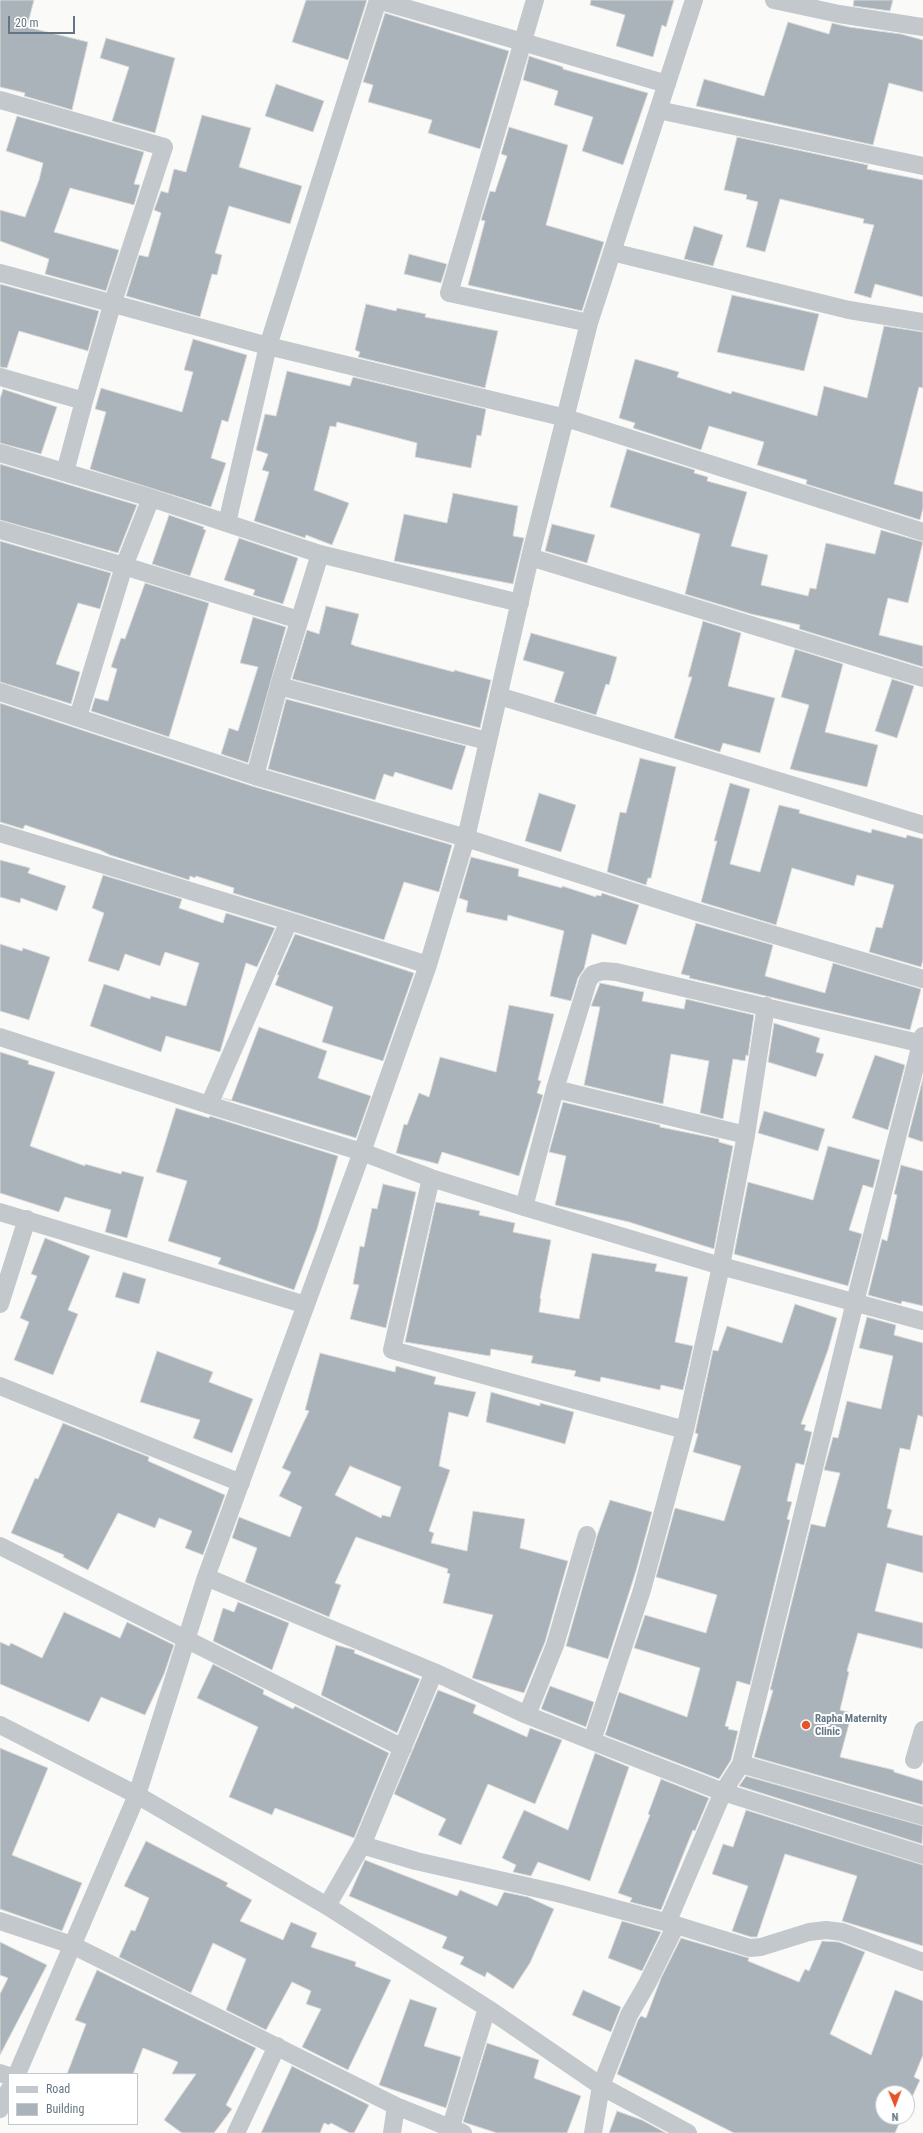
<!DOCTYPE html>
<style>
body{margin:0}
#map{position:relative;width:923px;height:2133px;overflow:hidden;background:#fafaf8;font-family:"Roboto Condensed",sans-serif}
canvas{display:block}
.legend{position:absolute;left:8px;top:2073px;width:130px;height:52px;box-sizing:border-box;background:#fff;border:1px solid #c1c8cd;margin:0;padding:5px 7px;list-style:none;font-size:12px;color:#647683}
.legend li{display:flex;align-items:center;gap:8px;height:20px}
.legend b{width:20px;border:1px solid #c1c8cd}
.north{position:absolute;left:875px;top:2085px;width:40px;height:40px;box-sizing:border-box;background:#fff;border:1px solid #c1c8cd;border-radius:50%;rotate:179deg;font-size:11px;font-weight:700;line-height:16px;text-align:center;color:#647683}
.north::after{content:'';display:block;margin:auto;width:14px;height:18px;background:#e7542a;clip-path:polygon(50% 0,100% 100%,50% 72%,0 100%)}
.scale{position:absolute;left:8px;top:16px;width:67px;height:18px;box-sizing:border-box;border:2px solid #647683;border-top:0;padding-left:5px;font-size:12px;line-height:14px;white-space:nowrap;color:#647683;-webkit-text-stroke:3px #fff;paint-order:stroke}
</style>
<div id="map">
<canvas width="923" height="2133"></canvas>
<ul class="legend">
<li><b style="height:5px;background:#c3c8cc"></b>Road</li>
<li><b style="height:11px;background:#aab3b9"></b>Building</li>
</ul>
<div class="north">N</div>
<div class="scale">20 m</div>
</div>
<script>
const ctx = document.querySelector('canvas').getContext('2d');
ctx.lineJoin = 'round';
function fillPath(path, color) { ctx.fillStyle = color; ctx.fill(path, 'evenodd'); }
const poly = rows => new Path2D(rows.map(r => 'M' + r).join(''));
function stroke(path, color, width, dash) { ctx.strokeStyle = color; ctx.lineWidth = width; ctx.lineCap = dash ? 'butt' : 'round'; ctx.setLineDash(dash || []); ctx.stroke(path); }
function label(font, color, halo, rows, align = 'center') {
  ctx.font = font + ' "Roboto Condensed",sans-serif'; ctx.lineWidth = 4; ctx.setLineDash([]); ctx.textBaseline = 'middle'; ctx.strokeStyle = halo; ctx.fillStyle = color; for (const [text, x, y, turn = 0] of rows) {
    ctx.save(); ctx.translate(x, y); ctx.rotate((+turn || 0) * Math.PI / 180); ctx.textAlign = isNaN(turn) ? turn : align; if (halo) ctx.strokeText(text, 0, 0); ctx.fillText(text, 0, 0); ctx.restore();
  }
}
const building = poly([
 [0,0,34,0,27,27,88,42,72,110,24,96,25,93,0,87,0,0],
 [306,0,367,0,348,60,292,42,306,0],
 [591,0,674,0,666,27,662,25,653,57,616,46,625,15,590,5,591,0],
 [854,0,893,0,890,11,853,6,854,0],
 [385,13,509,51,480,149,428,133,432,120,368,102,373,85,363,82,385,13],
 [788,22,829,34,832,23,849,27,901,34,923,40,923,92,889,83,873,145,696,106,704,79,764,96,788,22],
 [106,38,175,58,155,133,112,121,129,67,100,58,106,38],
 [529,56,563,67,563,69,648,93,623,165,582,151,593,117,554,105,558,91,523,80,529,56],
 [276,84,324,101,313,132,265,116,276,84],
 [202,115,251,128,239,167,302,186,290,224,229,206,215,253,222,255,217,275,212,274,200,317,126,296,139,255,148,257,161,213,154,210,161,191,168,193,174,169,186,172,202,115],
 [17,116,144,152,134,184,140,185,134,205,70,188,54,232,119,250,106,291,45,274,49,259,0,241,0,210,25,217,39,180,43,163,6,151,17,116],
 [509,127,568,145,546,225,604,242,582,311,468,285,485,221,481,220,490,191,495,192,507,156,501,154,509,127],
 [737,137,868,165,867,169,923,180,923,297,875,284,871,298,854,293,874,225,863,223,864,219,780,199,765,252,746,247,758,202,746,199,747,195,724,190,737,137],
 [694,226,723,235,713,266,684,259,694,226],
 [409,254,447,264,441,283,404,274,409,254],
 [0,284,99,311,88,351,19,331,7,368,0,367,0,284],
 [732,295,819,314,804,371,717,352,732,295],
 [366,304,396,311,397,308,426,314,425,317,498,331,485,388,358,357,360,352,355,350,366,304],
 [884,326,923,332,923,388,919,387,894,484,923,492,923,508,920,520,806,484,807,480,757,465,764,442,709,426,701,450,633,428,635,423,619,418,635,359,679,372,677,377,731,394,732,391,817,416,824,386,867,398,884,326],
 [193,339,247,355,228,422,222,420,211,458,226,463,211,507,90,469,106,412,95,409,101,388,182,412,193,372,184,370,193,339],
 [287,371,350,386,353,377,486,409,481,436,477,435,471,468,415,457,417,443,337,422,336,427,330,426,314,490,349,503,332,545,306,535,305,538,254,521,269,472,262,470,268,454,256,450,265,414,276,416,287,371],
 [3,389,57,407,41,454,0,443,0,399,3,389],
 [627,449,695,470,694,473,708,477,707,481,747,492,731,546,768,555,761,585,808,596,810,588,816,589,826,543,875,554,881,530,923,542,908,603,888,598,879,635,923,646,923,667,799,629,800,625,751,614,685,594,700,534,610,507,627,449],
 [0,464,137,505,118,553,0,520,0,464],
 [453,493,518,506,513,536,524,538,513,584,394,561,404,514,447,523,453,493],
 [169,515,204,527,203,529,206,530,190,576,152,564,169,515],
 [552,524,595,535,587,563,545,551,552,524],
 [239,538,298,558,283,604,253,595,255,590,224,580,239,538],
 [0,541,111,573,100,609,78,603,56,664,80,672,71,704,0,682,0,541],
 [145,583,209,603,169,737,91,711,95,698,108,701,117,669,111,667,121,638,125,639,145,583],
 [326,606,359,614,351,644,355,646,454,672,454,670,491,680,480,728,292,679,307,630,319,634,326,606],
 [253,617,286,627,248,763,221,754,229,728,238,731,258,667,240,663,253,617],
 [703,621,741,633,728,686,775,698,760,753,723,743,720,752,674,738,692,677,688,677,703,621],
 [531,633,617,657,609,685,606,684,596,715,554,702,564,672,523,660,531,633],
 [795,649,843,664,825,732,878,745,867,787,790,769,809,705,781,697,795,649],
 [892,679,914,686,897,738,875,731,892,679],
 [286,699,466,746,452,790,395,772,393,777,384,774,375,800,268,769,286,699],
 [0,703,252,786,452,845,439,892,404,882,384,940,233,893,234,888,196,876,195,878,190,876,189,880,110,855,100,850,25,825,23,829,0,822,0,703],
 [640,758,676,767,651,878,648,878,646,885,607,872,620,812,626,813,640,758],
 [730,783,750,789,730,864,760,872,779,805,800,810,799,813,871,833,872,829,906,838,907,835,923,839,923,960,921,967,869,952,876,927,882,928,894,885,857,875,854,886,792,868,776,925,701,902,717,841,714,841,730,783],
 [539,793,576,805,561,852,525,841,539,793],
 [471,857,519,869,518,876,562,888,562,886,596,897,596,895,601,896,602,893,639,905,626,945,592,934,584,969,578,978,571,1001,550,996,564,931,508,915,507,921,466,912,468,901,459,898,471,857],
 [0,860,30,868,28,873,66,886,57,911,21,898,20,903,0,897,0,860],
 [103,875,182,899,179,908,223,923,226,913,275,928,257,967,246,963,220,1052,166,1036,161,1052,90,1026,104,984,150,999,151,996,186,1006,199,963,165,952,160,966,125,954,119,971,88,961,104,913,92,908,103,875],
 [696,923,773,945,765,976,825,993,833,963,921,989,910,1030,689,978,690,976,681,974,696,923],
 [295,934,414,973,383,1061,322,1042,333,1007,275,985,279,975,277,975,295,934],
 [0,944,22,951,23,948,50,957,29,1020,0,1011,0,944],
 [600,983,644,992,642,1001,684,1009,686,999,754,1015,748,1056,746,1055,745,1061,733,1059,723,1119,700,1113,709,1061,671,1054,663,1104,584,1085,600,1007,591,1006,600,983],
 [509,1005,554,1014,538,1080,541,1081,537,1093,543,1095,519,1176,442,1152,438,1164,396,1153,404,1124,407,1125,419,1093,429,1097,440,1057,496,1072,509,1005],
 [774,1023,820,1038,816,1052,824,1054,816,1077,768,1062,774,1023],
 [259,1027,327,1051,318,1078,371,1096,356,1138,223,1098,231,1101,259,1027],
 [0,1052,29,1061,28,1064,55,1072,30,1146,85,1166,85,1164,121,1174,122,1171,144,1177,127,1238,105,1232,111,1210,65,1197,59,1212,0,1193,0,1052],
 [875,1055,905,1065,888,1130,852,1118,875,1055],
 [923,1078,923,1142,908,1137,923,1078],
 [563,1102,660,1125,660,1127,719,1139,719,1142,733,1146,714,1249,629,1222,555,1205,566,1156,549,1152,563,1102],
 [176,1108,209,1118,210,1116,338,1156,317,1229,294,1290,218,1264,221,1258,168,1241,187,1181,156,1172,176,1108],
 [764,1111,825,1129,818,1151,758,1133,764,1111],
 [828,1146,880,1160,873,1188,863,1185,849,1230,862,1234,848,1286,734,1254,748,1182,813,1200,828,1146],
 [901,1165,923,1171,923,1306,902,1301,901,1304,868,1295,882,1239,887,1241,897,1195,894,1194,901,1165],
 [383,1184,416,1192,386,1328,350,1319,359,1285,353,1284,360,1246,364,1247,372,1208,377,1209,383,1184],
 [436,1202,480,1211,479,1215,515,1223,513,1232,551,1240,540,1298,541,1299,539,1312,579,1319,592,1253,657,1264,655,1271,688,1277,675,1342,693,1346,683,1390,661,1385,660,1390,601,1377,600,1382,574,1376,576,1371,531,1363,533,1356,491,1349,490,1356,405,1342,436,1202],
 [45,1238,90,1256,68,1310,78,1314,53,1375,14,1360,29,1322,20,1318,37,1276,31,1274,45,1238],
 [123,1272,146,1279,139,1304,115,1297,123,1272],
 [795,1304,837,1318,828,1350,801,1424,806,1425,804,1430,812,1432,804,1465,796,1463,787,1501,792,1502,787,1519,790,1520,750,1685,737,1681,725,1726,729,1727,728,1729,738,1731,731,1760,719,1779,605,1735,619,1692,687,1717,700,1668,634,1648,645,1615,706,1633,717,1595,656,1577,675,1508,724,1521,741,1466,693,1452,698,1434,695,1433,713,1350,718,1351,727,1326,782,1343,795,1304],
 [867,1317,896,1325,894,1335,923,1343,923,1417,918,1415,910,1450,900,1448,887,1508,892,1510,887,1527,923,1536,923,1573,887,1563,875,1611,923,1623,923,1649,858,1633,847,1671,849,1672,840,1710,852,1713,840,1757,894,1770,894,1772,923,1781,923,1805,754,1757,773,1690,770,1690,811,1524,825,1527,840,1473,824,1470,833,1437,838,1438,847,1401,881,1409,893,1356,859,1348,867,1317],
 [157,1351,213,1372,209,1382,253,1399,232,1453,193,1438,200,1420,140,1402,157,1351],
 [320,1353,395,1372,396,1366,436,1377,434,1384,476,1392,468,1417,449,1412,439,1466,450,1470,429,1531,434,1533,431,1543,467,1551,473,1511,525,1519,520,1548,568,1561,545,1642,524,1693,472,1678,493,1615,443,1603,450,1574,447,1573,448,1569,356,1537,335,1583,341,1585,329,1617,245,1582,257,1548,232,1538,239,1517,290,1537,302,1507,279,1496,291,1472,282,1468,309,1411,305,1410,320,1353],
 [350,1466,401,1487,390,1517,382,1515,381,1518,335,1495,350,1466],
 [491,1392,540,1406,540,1403,574,1412,565,1444,486,1422,491,1392],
 [63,1423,149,1457,148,1461,225,1495,203,1555,185,1548,192,1531,159,1518,155,1528,118,1513,88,1570,63,1557,64,1555,11,1533,35,1478,38,1479,63,1423],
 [610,1500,652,1512,636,1571,608,1659,566,1646,597,1536,610,1500],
 [238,1602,289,1623,272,1670,213,1641,223,1608,234,1612,238,1602],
 [64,1612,120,1638,127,1622,174,1645,164,1674,145,1715,101,1697,89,1722,0,1684,0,1642,9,1646,11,1643,42,1658,64,1612],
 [336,1645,355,1650,354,1653,420,1679,397,1733,321,1695,336,1645],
 [213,1664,264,1690,263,1694,293,1709,295,1706,389,1753,354,1838,275,1808,272,1815,229,1797,258,1727,197,1698,213,1664],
 [550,1686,594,1702,586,1727,541,1709,550,1686],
 [438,1690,476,1705,473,1713,527,1737,530,1728,562,1740,535,1804,488,1784,461,1845,438,1835,446,1819,394,1794,438,1690],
 [0,1748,48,1768,12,1855,82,1883,62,1931,0,1909,0,1748],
 [595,1753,629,1767,590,1881,538,1862,531,1876,513,1872,516,1865,502,1858,524,1810,568,1830,595,1753],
 [746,1776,923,1826,922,1844,739,1786,746,1776],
 [661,1779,709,1798,695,1831,693,1830,661,1910,630,1902,632,1898,618,1893,650,1815,648,1814,661,1779],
 [746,1810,923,1865,923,1946,842,1921,857,1876,785,1854,757,1937,751,1937,732,1931,748,1886,712,1874,723,1844,733,1847,746,1810],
 [146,1841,228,1883,226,1886,252,1900,240,1921,283,1940,291,1922,317,1933,311,1947,356,1962,355,1966,391,1980,348,2070,302,2047,321,2009,306,2004,311,1991,292,1982,266,2030,226,2010,246,1959,213,1943,191,1993,119,1957,131,1930,135,1931,149,1898,124,1886,146,1841],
 [365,1860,457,1896,460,1890,497,1906,504,1892,528,1897,554,1909,530,1963,513,1989,487,1972,485,1977,460,1964,464,1957,442,1948,447,1937,349,1896,365,1860],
 [622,1921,661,1932,642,1971,608,1958,622,1921],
 [681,1938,749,1958,748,1961,799,1982,805,1969,809,1971,822,1941,839,1942,865,1952,830,2034,871,2055,895,1990,923,2001,923,2055,914,2077,920,2080,907,2108,907,2093,883,2093,883,2117,902,2117,895,2133,734,2133,617,2074,638,2020,641,2016,646,2018,661,1978,681,1938],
 [0,1942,47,1965,0,2055,0,1994,8,1978,0,1975,0,1942],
 [97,1970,256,2048,226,2105,232,2109,214,2133,182,2133,164,2120,196,2074,172,2074,178,2062,143,2048,133,2074,67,2074,86,2024,75,2020,97,1970],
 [583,1990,621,2007,611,2032,572,2015,583,1990],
 [410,1999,437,2008,424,2046,461,2057,446,2108,379,2085,410,1999],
 [487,2043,539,2060,534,2078,581,2096,567,2133,497,2133,463,2122,487,2043],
 [292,2066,369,2105,354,2133,350,2133,331,2123,329,2125,324,2123,320,2133,261,2133,292,2066],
 [617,2111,642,2120,666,2133,609,2133,617,2111]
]);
fillPath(building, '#aab3b9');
stroke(building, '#dcdcda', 1);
stroke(poly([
 [378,0,667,84],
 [535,0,449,293,589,323],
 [774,0,839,14,923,27],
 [0,100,164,147,112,305,84,401,65,472],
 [658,110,923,166],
 [612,252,849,310,923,322],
 [0,273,268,346,566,418,923,532],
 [0,377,84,401],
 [0,453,151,498,320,554,520,603],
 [227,523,268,346,378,0],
 [0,530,124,566,299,620],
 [530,557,923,678],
 [279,686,487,741],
 [0,692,255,776,466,838,697,912,923,979],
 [499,696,923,825],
 [78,717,124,566,151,498],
 [255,776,279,686,320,554],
 [0,833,289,921,428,965],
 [0,1037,209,1105,362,1152,431,1178,524,1207,721,1266,923,1321],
 [555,1089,746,1135],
 [209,1105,289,921],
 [431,1178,392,1350,685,1430],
 [524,1207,555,1089,588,981,593,974,603,971,616,972,923,1044],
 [0,1212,306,1305],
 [0,1304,27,1219],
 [0,1386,241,1483],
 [0,1546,403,1748],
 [206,1577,434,1672,527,1715,592,1741,723,1792,923,1855],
 [527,1715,555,1645,587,1535],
 [0,1725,137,1795,327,1906,487,2008,601,2086,688,2133],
 [592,1741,642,1590,685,1430,721,1266,746,1135,766,1006],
 [914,1760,923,1730],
 [741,1764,923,1816],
 [362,1845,416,1861,561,1894,676,1925,750,1948,761,1947,809,1932,826,1930,842,1932,923,1962],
 [327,1906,362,1845,434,1672],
 [0,1921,72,1945,396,2106,463,2133],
 [667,1923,723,1792,741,1764,855,1302,923,1036],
 [0,2073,9,2076],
 [17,2074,137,1795,206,1577,362,1152,428,965,466,838,530,557,589,323,694,0],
 [0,2109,9,2090],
 [236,2133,277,2046],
 [392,2133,396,2106],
 [449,2133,487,2008],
 [593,2133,601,2086,629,2015,647,1984,676,1925]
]), '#c3c8cc', 18);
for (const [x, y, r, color] of [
 [806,1725,5,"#e7542a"]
]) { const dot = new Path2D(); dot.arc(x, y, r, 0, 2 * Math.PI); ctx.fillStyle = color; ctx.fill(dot); stroke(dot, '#fff', 1.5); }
label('bold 11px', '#647683', '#fff', [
 ["Rapha Maternity",815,1719],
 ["Clinic",815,1732]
], 'left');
</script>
